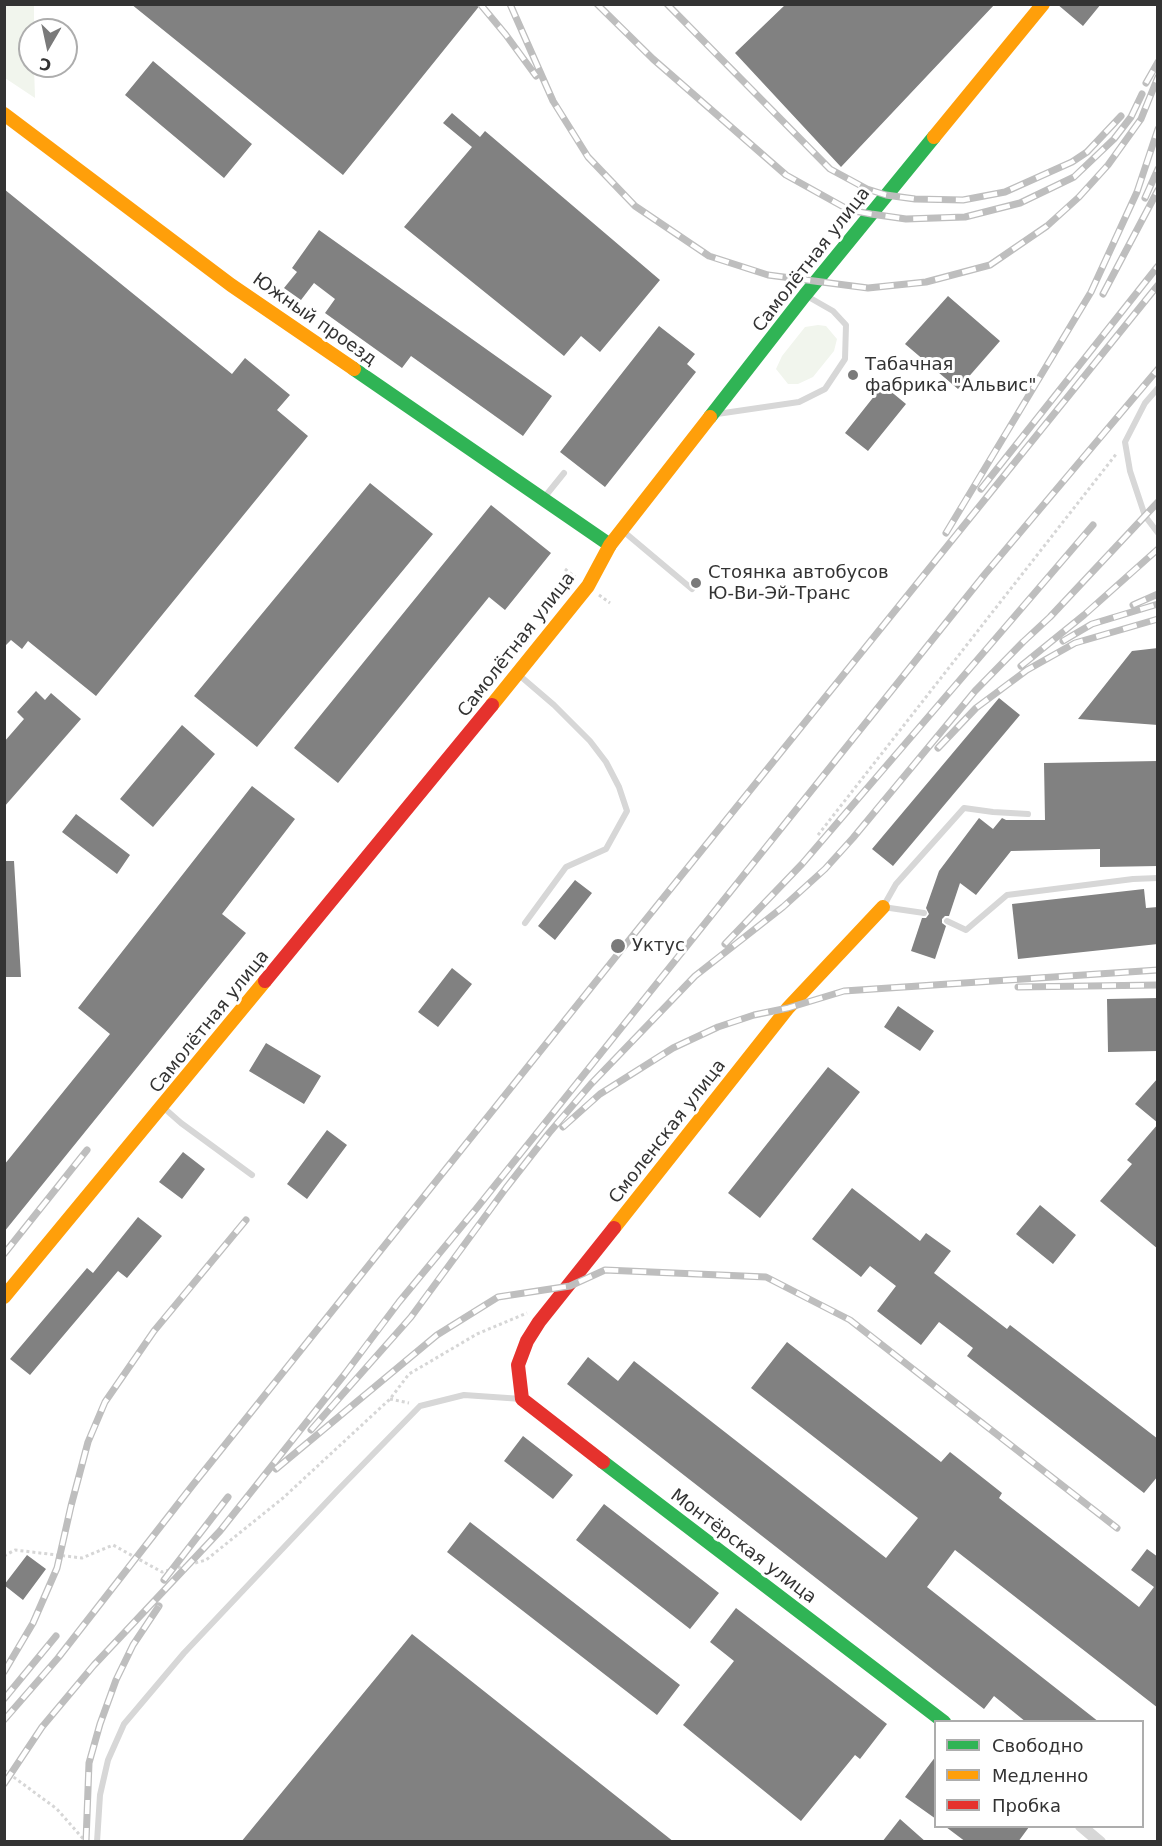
<!DOCTYPE html>
<meta charset="utf-8">
<style>
body{margin:0}
#map{position:relative;width:1162px;height:1846px;overflow:hidden;background:#fff;font-family:"DejaVu Sans",sans-serif}
canvas{display:block}
.frame{position:absolute;inset:0;border:6px solid #333;pointer-events:none}
.legend{position:absolute;left:934px;top:1720px;width:210px;height:108px;box-sizing:border-box;background:#fff;border:2px solid #adadad;margin:0;padding:8px 10px;list-style:none;font-size:18px;color:#333}
.legend li{display:flex;align-items:center;gap:12px;height:30px}
.legend b{width:30px;border:2px solid #adadad}
.north{position:absolute;left:18px;top:18px;width:60px;height:60px;box-sizing:border-box;background:#fff;border:2px solid #adadad;border-radius:50%;rotate:189deg;font-size:16px;font-weight:700;line-height:24px;text-align:center;color:#333}
.north::after{content:'';display:block;margin:auto;width:21px;height:27px;background:#7a7a7a;clip-path:polygon(50% 0,100% 100%,50% 72%,0 100%)}
</style>
<div id="map">
<canvas width="1162" height="1846"></canvas>
<div class="frame"></div>
<ul class="legend">
<li><b style="height:8px;background:#30b455"></b>Свободно</li>
<li><b style="height:8px;background:#ff9f0a"></b>Медленно</li>
<li><b style="height:8px;background:#e5322d"></b>Пробка</li>
</ul>
<div class="north">С</div>
</div>
<script>
const ctx = document.querySelector('canvas').getContext('2d');
ctx.lineJoin = 'round';
function fillPath(path, color) { ctx.fillStyle = color; ctx.fill(path, 'evenodd'); }
const poly = rows => new Path2D(rows.map(r => 'M' + r).join(''));
function stroke(path, color, width, dash) { ctx.strokeStyle = color; ctx.lineWidth = width; ctx.lineCap = dash ? 'butt' : 'round'; ctx.setLineDash(dash || []); ctx.stroke(path); }
function label(font, color, halo, rows, align = 'center') {
  ctx.font = font + ' "DejaVu Sans",sans-serif'; ctx.lineWidth = 6; ctx.setLineDash([]); ctx.textBaseline = 'middle'; ctx.strokeStyle = halo; ctx.fillStyle = color; for (const [text, x, y, turn = 0] of rows) {
    ctx.save(); ctx.translate(x, y); ctx.rotate((+turn || 0) * Math.PI / 180); ctx.textAlign = isNaN(turn) ? turn : align; if (halo) ctx.strokeText(text, 0, 0); ctx.fillText(text, 0, 0); ctx.restore();
  }
}
fillPath(poly([
 [4,5,34,5,34,30,30,30,30,66,34,66,35,98,5,78],
 [818,325,826,326,837,339,834,351,813,377,798,384,788,384,776,369,782,356,805,327]
]), '#f1f5ed');
fillPath(poly([
 [131,4,481,4,343,175],
 [786,4,995,4,841,167,735,53],
 [1057,4,1101,4,1083,26],
 [153,61,252,144,224,178,125,95],
 [452,113,480,137,485,131,660,280,600,352,581,336,564,356,404,227,472,147,443,123],
 [4,189,232,374,245,358,290,395,277,410,308,436,96,696,28,641,22,649,11,640,4,647],
 [319,230,552,396,523,436,411,356,402,368,325,313,335,299,314,283,301,300,284,288,297,272,292,268],
 [948,296,1000,341,958,389,905,344],
 [659,326,695,354,687,364,696,372,605,487,560,452],
 [883,385,906,404,868,451,845,433],
 [370,483,433,534,257,747,194,696],
 [491,505,551,553,505,610,489,597,338,783,294,748],
 [1158,648,1158,725,1078,719,1132,651],
 [36,691,45,700,51,693,81,719,4,807,4,742,24,719,17,712],
 [999,698,1020,715,893,866,872,849],
 [182,725,215,754,153,827,120,799],
 [1158,761,1158,866,1100,867,1100,849,1011,851,976,895,960,883,949,916,945,916,942,919,942,923,946,926,935,959,911,951,922,918,926,918,929,914,926,908,939,871,979,818,993,829,1002,818,1006,820,1045,820,1044,763],
 [252,786,295,819,222,914,246,933,4,1232,4,1165,110,1034,78,1008],
 [76,814,130,855,117,874,62,832],
 [4,861,14,861,21,977,4,977],
 [575,880,592,893,555,940,538,926],
 [1144,889,1146,908,1158,907,1158,944,1018,959,1012,904],
 [452,968,472,984,438,1027,418,1012],
 [1158,998,1158,1051,1108,1052,1107,999],
 [898,1006,934,1031,920,1051,884,1027],
 [266,1043,321,1076,304,1104,249,1071],
 [828,1067,860,1092,760,1218,728,1193],
 [1158,1078,1158,1123,1135,1104],
 [1158,1124,1158,1249,1100,1201,1132,1164,1127,1160],
 [327,1130,347,1145,307,1199,287,1184],
 [183,1152,205,1169,182,1199,159,1182],
 [852,1188,920,1241,926,1233,951,1251,934,1273,1007,1329,1010,1325,1158,1439,1158,1476,1144,1493,967,1356,973,1348,939,1322,921,1345,877,1311,896,1286,870,1266,861,1277,812,1239],
 [1040,1205,1076,1235,1053,1264,1016,1234],
 [138,1217,162,1236,127,1278,118,1271,30,1375,10,1359,87,1268,93,1273],
 [787,1342,941,1462,950,1452,1002,1493,999,1498,1139,1607,1154,1587,1131,1570,1147,1549,1158,1557,1158,1708,955,1550,927,1587,1099,1722,1026,1722,994,1696,984,1709,567,1384,588,1357,618,1381,634,1361,886,1558,918,1518,751,1388],
 [523,1436,573,1475,553,1499,504,1461],
 [604,1504,719,1593,690,1629,576,1540],
 [470,1522,680,1685,657,1715,447,1552],
 [27,1555,46,1569,23,1600,4,1585],
 [736,1608,887,1724,860,1759,855,1755,801,1821,683,1725,734,1661,710,1642],
 [412,1634,674,1842,241,1842],
 [936,1756,936,1819,905,1797],
 [900,1819,926,1842,882,1842],
 [946,1827,1029,1827,1018,1842,966,1842]
]), '#818181');
stroke(poly([
 [565,569,575,577],
 [599,595,610,603],
 [818,835,1117,453],
 [390,1399,409,1403],
 [4,1556,15,1550,82,1558,113,1545,162,1572,206,1560,283,1498,390,1399,409,1374,477,1334,527,1313],
 [4,1770,57,1809,86,1842]
]), '#d6d6d6', 3, [3, 3]);
stroke(poly([
 [1158,388,1145,403,1125,442,1130,471,1145,516,1158,533],
 [717,414,799,402,825,389,845,359,846,325,833,311,805,295],
 [543,499,564,473],
 [623,531,692,589],
 [519,675,554,705,590,741,606,762,619,787,627,811,606,849,566,867,525,923],
 [924,913,883,907,896,884,964,808,993,812,1028,814],
 [947,921,966,930,1007,895,1133,879,1158,878],
 [164,1108,181,1123,252,1175],
 [97,1842,100,1795,108,1760,124,1724,184,1653,338,1490,420,1406,464,1395,522,1399]
]), '#d7d7d7', 6);
stroke(poly([
 [1081,1826,1100,1842]
]), '#d7d7d7', 12);
stroke(poly([
 [354,369,610,545],
 [710,417,805,295,934,137],
 [603,1462,944,1722]
]), '#30b455', 14);
stroke(poly([
 [4,114,231,285,354,369],
 [934,137,1043,4],
 [492,705,588,586,610,545,710,417],
 [614,1228,788,1008,883,907],
 [4,1297,265,981]
]), '#ff9f0a', 14);
stroke(poly([
 [265,981,492,705],
 [603,1462,522,1399,518,1365,527,1341,539,1322,614,1228]
]), '#e5322d', 14);
const rail = poly([
 [510,4,553,101,588,157,635,206,709,256,768,275,868,288,926,282,990,265,1047,226,1079,197,1108,165,1141,119,1158,77],
 [597,4,653,59,786,175,849,210,871,214,906,219,965,217,1020,203,1074,177,1114,139,1131,117,1142,94],
 [667,4,830,169,867,189,886,195,915,199,963,200,1005,192,1072,162,1087,152,1121,116],
 [481,5,506,35,536,76],
 [1146,83,1158,62],
 [1145,198,1158,169],
 [1103,294,1158,190],
 [981,489,1158,266],
 [946,533,1091,292,1137,192,1158,129],
 [1133,605,1158,594],
 [1063,641,1092,624,1158,604],
 [1021,666,1084,615,1158,549],
 [938,748,976,708,1027,670,1075,643,1158,619],
 [725,944,802,864,1093,525],
 [1018,987,1158,985],
 [563,1127,600,1094,673,1048,718,1027,754,1015,788,1008,844,991,1158,970],
 [4,1254,87,1150],
 [311,1430,411,1317,506,1188,549,1133,591,1084,695,976,783,907,825,869,853,838,975,691,1023,642,1050,617,1158,502],
 [276,1469,437,1335,498,1297,570,1286,605,1270,766,1277,850,1320,1117,1528],
 [164,1580,228,1497],
 [4,1672,33,1623,57,1568,71,1506,88,1442,105,1402,154,1331,246,1220],
 [4,1699,56,1636],
 [4,1720,58,1658,192,1486,622,949,1158,285],
 [4,1784,42,1727,94,1665,220,1531,344,1375,399,1302,476,1209,985,574,1158,369],
 [86,1842,89,1763,100,1724,116,1680,133,1645,159,1606]
]);
stroke(rail, '#bebebe', 7);
stroke(rail, '#fff', 4.5, [14]);
for (const [x, y, r, color] of [
 [853,375,6,"#7a7a7a"],
 [696,583,6,"#7a7a7a"],
 [618,946,8,"#7a7a7a"]
]) { const dot = new Path2D(); dot.arc(x, y, r, 0, 2 * Math.PI); ctx.fillStyle = color; ctx.fill(dot); stroke(dot, '#fff', 2); }
label('18px', '#333', '#fff', [
 ["Самолётная улица",812,260,-52],
 ["Южный проезд",314,320,35],
 ["Самолётная улица",517,645,-52],
 ["Самолётная улица",210,1022,-51],
 ["Смоленская улица",668,1132,-52],
 ["Монтёрская улица",743,1547,37]
]);
label('18px', '#333', '#fff', [
 ["Табачная",865,365],
 ["фабрика \"Альвис\"",865,386],
 ["Стоянка автобусов",708,573],
 ["Ю-Ви-Эй-Транс",708,594],
 ["Уктус",632,946]
], 'left');
</script>
